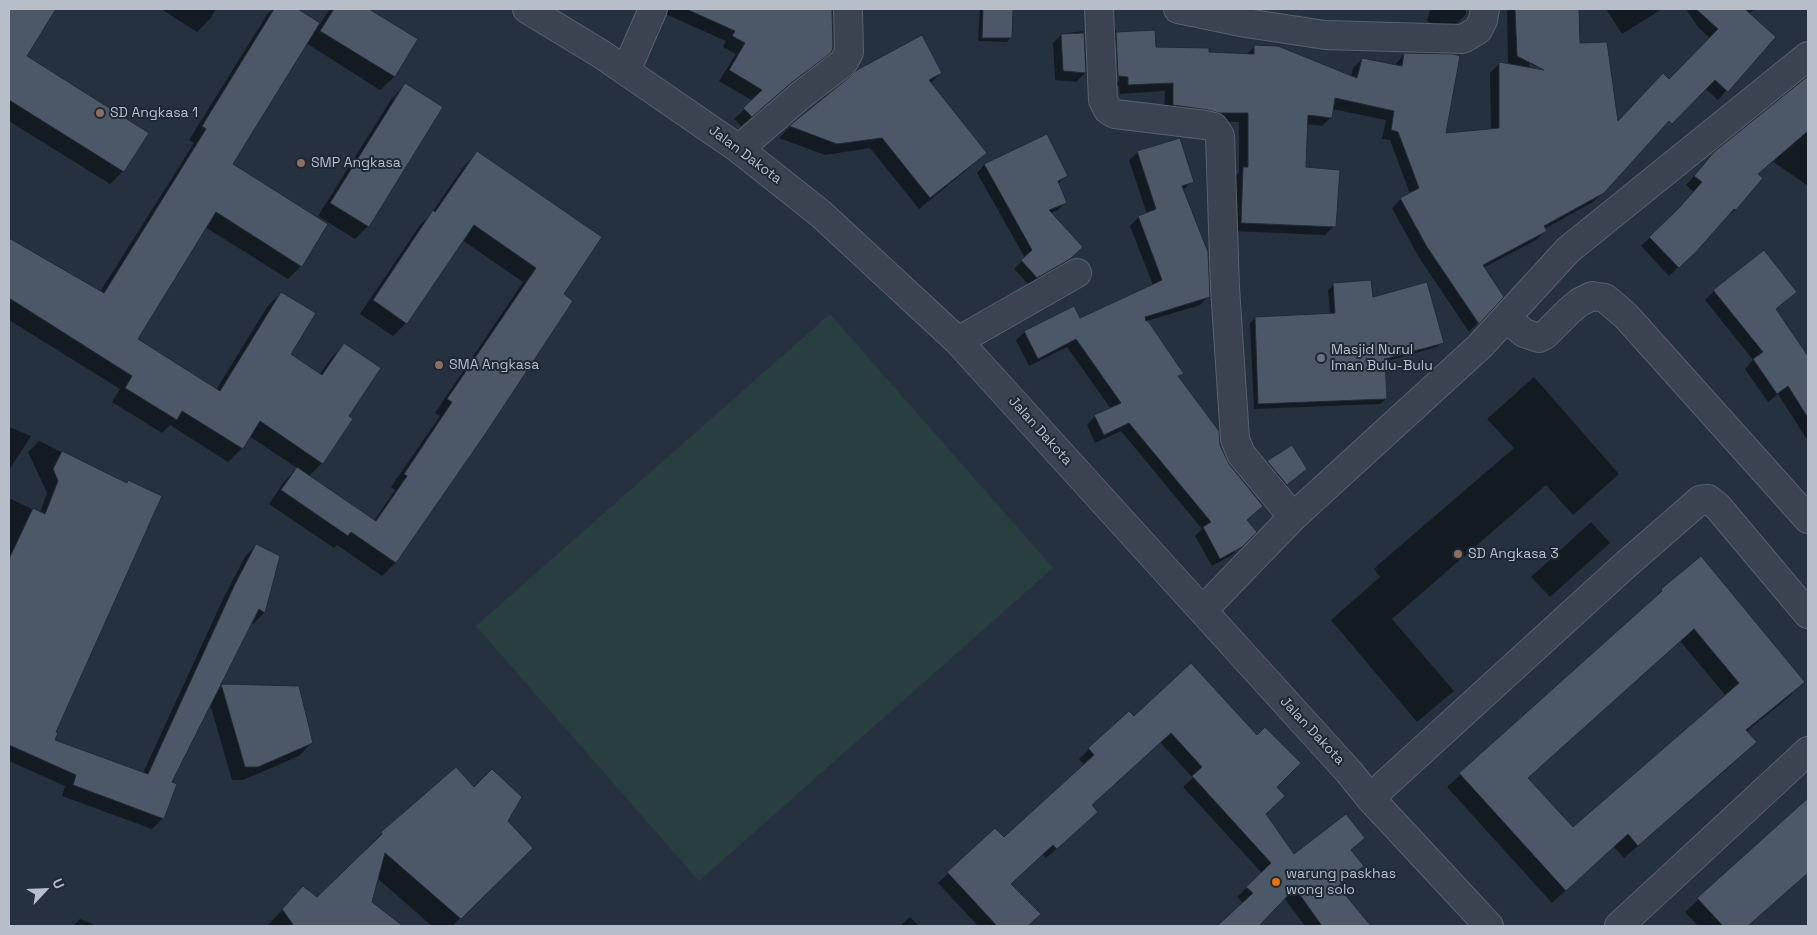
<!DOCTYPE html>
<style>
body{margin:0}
#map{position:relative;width:1817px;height:935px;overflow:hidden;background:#263140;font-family:"Space Grotesk",sans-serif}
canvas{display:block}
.frame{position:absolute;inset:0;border:10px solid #b7beca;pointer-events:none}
.north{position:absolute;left:20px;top:865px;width:50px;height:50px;-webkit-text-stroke:4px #1f2835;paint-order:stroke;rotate:65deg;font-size:14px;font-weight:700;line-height:20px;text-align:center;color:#b7beca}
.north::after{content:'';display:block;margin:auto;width:18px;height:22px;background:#b7beca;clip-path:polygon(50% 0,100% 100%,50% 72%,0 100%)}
</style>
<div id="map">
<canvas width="1817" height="935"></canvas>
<div class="frame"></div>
<div class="north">U</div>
</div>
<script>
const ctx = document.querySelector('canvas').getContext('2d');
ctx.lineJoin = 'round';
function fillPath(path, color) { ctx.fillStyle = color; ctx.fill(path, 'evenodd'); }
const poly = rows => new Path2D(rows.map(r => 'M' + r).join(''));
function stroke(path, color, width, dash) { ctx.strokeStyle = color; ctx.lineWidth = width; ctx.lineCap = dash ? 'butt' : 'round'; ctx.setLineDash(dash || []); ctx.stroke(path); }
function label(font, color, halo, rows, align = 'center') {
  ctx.font = font + ' "Space Grotesk",sans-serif'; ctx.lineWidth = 4; ctx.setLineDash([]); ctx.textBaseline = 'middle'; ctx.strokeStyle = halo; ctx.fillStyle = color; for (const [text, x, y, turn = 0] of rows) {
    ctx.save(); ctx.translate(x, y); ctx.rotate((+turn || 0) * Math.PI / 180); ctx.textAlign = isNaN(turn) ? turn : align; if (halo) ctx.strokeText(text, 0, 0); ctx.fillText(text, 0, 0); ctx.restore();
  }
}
fillPath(poly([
 [830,314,1053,568,699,881,476,626]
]), '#283e41');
fillPath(poly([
 [9,9,55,9,25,57,123,171,110,184,9,121],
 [161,9,216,9,210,19,197,32],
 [272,9,295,9,320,24,330,9,367,9,416,39,394,77,380,90,306,43,231,165,301,266,288,279,205,227,136,339,216,390,267,307,281,293,289,354,320,374,331,358,344,345,347,417,322,463,309,476,374,521,395,490,391,487,440,416,435,413,523,282,462,240,406,323,393,336,360,314,420,225,431,214,464,166,477,153,562,294,485,432,395,563,382,576,337,545,334,548,269,504,284,482,297,468,249,436,242,448,228,462,170,425,162,433,112,402,120,389,9,320,9,239,100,292,194,143,189,140,268,13],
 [654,9,831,9,832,48,819,63,779,93,741,126,734,119,753,101,719,81,736,54,723,47,726,41],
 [980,9,1012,9,1011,37,1007,42,978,41],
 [1430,9,1466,9,1466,14,1449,32,1427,21],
 [1507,9,1543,9,1528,69,1603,193,1593,202,1544,229,1546,231,1536,240,1483,268,1502,297,1469,332,1418,256,1392,208,1401,199,1410,194,1390,140,1382,139,1386,120,1332,109,1331,117,1322,126,1307,124,1305,168,1334,226,1325,235,1232,231,1234,177,1239,172,1239,122,1209,121,1164,114,1165,91,1120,94,1119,86,1109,85,1107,39,1115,30,1120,35,1155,48,1208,53,1246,55,1255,46,1351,77,1353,68,1362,59,1395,65,1404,54,1445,135,1491,131,1490,73,1499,64,1508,65],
 [1117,39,1119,82,1117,82,1115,42],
 [1606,9,1662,9,1622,34],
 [1686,9,1758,9,1748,13,1774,37,1718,100,1705,88,1710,38,1698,27],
 [1083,31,1085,73,1076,82,1055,80,1053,43,1062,34],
 [1808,69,1808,186,1738,137,1807,79],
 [941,73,930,84,985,153,974,164,919,209,870,148,825,155,779,138,790,127,849,80],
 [405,85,368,226,355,239,318,216,392,98],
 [1047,136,1066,176,1058,184,1065,203,1058,210,1051,213,1081,247,1061,266,1029,285,1014,269,1025,258,977,173,984,165],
 [1138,152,1192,181,1183,190,1209,296,1200,305,1147,321,1182,374,1178,378,1219,445,1246,520,1255,532,1232,555,1212,566,1195,536,1202,529,1121,431,1095,443,1087,425,1095,416,1111,409,1067,347,1029,366,1016,340,1025,332,1080,320,1153,285,1130,226,1138,218,1147,214,1129,160],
 [1715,153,1761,178,1735,210,1726,218,1725,218,1685,261,1669,276,1641,246,1672,216,1694,192,1686,185],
 [1333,285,1372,299,1442,342,1437,347,1384,362,1386,399,1380,404,1254,409,1250,323,1255,318,1330,315,1328,290],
 [1714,291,1796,292,1775,310,1808,358,1808,436,1806,438,1778,394,1768,402,1745,369,1753,360,1705,300],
 [1534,377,1619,474,1573,515,1546,485,1392,619,1454,691,1417,722,1331,620,1380,577,1374,569,1378,565,1514,448,1487,419],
 [9,427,31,436,9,470],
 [39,441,126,484,54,733,54,741,143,773,224,597,245,557,256,545,278,556,264,613,253,624,251,623,218,690,222,686,312,742,299,756,243,780,232,780,210,704,170,783,163,818,152,829,62,796,65,786,9,761,9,498,40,513,47,493,28,452],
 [1267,462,1301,473,1282,489,1263,466],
 [1591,522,1610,543,1550,597,1531,577],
 [1662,590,1803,682,1790,696,1746,732,1755,742,1742,756,1624,858,1614,847,1552,903,1447,787,1649,604],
 [1680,641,1726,696,1572,829,1527,779],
 [1191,665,1275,787,1265,814,1294,856,1364,838,1350,851,1362,866,1337,887,1369,926,1305,926,1284,898,1257,926,1219,926,1243,903,1237,897,1262,873,1183,787,1193,778,1160,742,1091,806,1086,822,1046,858,1042,854,1009,884,1039,914,1027,926,978,926,938,883,995,830,1004,839,1085,765,1079,759,1089,749,1133,718],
 [473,789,506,821,531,848,452,926,432,926,377,878,371,902,401,926,267,926,303,888,317,899,366,851,365,850,382,833],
 [1808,800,1808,872,1748,926,1698,926,1685,912],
 [910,917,919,926,900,926],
 [80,919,97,926,73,926]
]), '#0007');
const building = poly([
 [9,9,56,9,27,56,149,133,124,172,9,100,9,9],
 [274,9,298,9,320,23,233,164,328,224,302,267,216,212,138,339,220,391,281,292,316,313,291,354,322,375,344,343,381,368,349,416,353,419,323,464,260,421,243,449,182,411,177,420,125,388,132,376,9,298,9,238,104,293,206,129,202,126,274,9],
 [334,9,369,9,418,39,395,77,320,31,334,9],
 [686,9,832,9,833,48,831,53,791,83,752,117,743,108,762,90,729,70,745,43,732,36,735,31,686,9],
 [983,9,1013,9,1012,38,982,38,983,9],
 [1515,9,1579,9,1580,43,1607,42,1618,121,1663,73,1669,79,1718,29,1696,9,1745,9,1776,37,1728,92,1715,80,1672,124,1669,121,1604,193,1544,226,1547,231,1483,265,1504,297,1479,324,1427,247,1400,198,1419,188,1398,132,1391,130,1394,111,1335,98,1332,118,1308,115,1306,167,1340,170,1336,227,1241,223,1243,167,1248,167,1248,113,1219,113,1208,110,1173,105,1173,83,1128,85,1128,77,1118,76,1116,32,1155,30,1156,47,1209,48,1209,52,1254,54,1254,45,1278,46,1357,78,1362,58,1402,66,1404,53,1453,54,1460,56,1446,133,1499,128,1499,62,1544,70,1517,56,1515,9],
 [1084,33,1086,73,1063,71,1061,34,1084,33],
 [922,35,942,73,929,80,987,153,930,198,882,138,837,144,789,126,852,75,857,70,922,35],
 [1808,76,1808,131,1758,174,1763,178,1736,210,1734,209,1696,252,1679,268,1649,237,1679,208,1702,182,1694,176,1714,152,1808,76],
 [405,83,443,107,369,227,330,203,405,83],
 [1047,134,1068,176,1058,181,1067,203,1049,210,1083,247,1070,259,1037,278,1021,260,1032,250,984,164,1047,134],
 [1180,138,1194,182,1182,186,1208,252,1210,297,1145,317,1146,321,1148,321,1184,374,1178,376,1219,431,1220,445,1229,464,1263,506,1247,520,1257,532,1242,547,1220,559,1203,527,1211,522,1129,423,1104,435,1094,415,1121,403,1076,339,1038,359,1024,331,1074,306,1080,318,1162,280,1138,216,1156,209,1137,151,1180,138],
 [477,151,602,237,564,294,573,301,486,433,396,563,351,532,348,536,281,490,297,467,376,521,407,476,404,474,452,402,447,399,536,268,474,225,407,324,373,300,433,210,435,212,477,151],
 [1764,250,1797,292,1776,309,1808,356,1808,418,1788,386,1777,394,1753,359,1763,352,1713,290,1764,250],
 [1371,280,1373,297,1427,282,1444,343,1385,359,1387,399,1258,404,1255,317,1335,313,1333,283,1371,280],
 [1292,445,1307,469,1287,485,1267,461,1292,445],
 [62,451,127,483,128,480,162,496,56,732,58,733,55,740,148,774,235,584,256,544,280,556,265,613,259,609,172,782,177,784,164,819,73,785,76,775,9,745,9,559,33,508,45,514,58,481,53,469,62,451],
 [1701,556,1805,682,1746,730,1757,742,1638,846,1628,834,1566,891,1459,773,1662,591,1661,589,1701,556],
 [1694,629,1739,683,1573,827,1528,778,1694,629],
 [1191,663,1257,735,1265,727,1301,763,1277,787,1285,796,1266,814,1294,854,1346,814,1365,838,1351,850,1364,866,1338,886,1371,926,1322,926,1295,888,1259,926,1217,926,1253,893,1246,887,1271,863,1192,776,1202,767,1171,733,1092,805,1098,812,1057,849,1053,845,1011,884,1041,914,1028,926,997,926,947,872,995,828,1004,837,1094,755,1088,748,1129,711,1134,716,1191,663],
 [221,684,299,686,313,743,258,767,245,767,221,684],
 [456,767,474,787,492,769,522,797,508,821,533,848,461,919,385,853,372,902,403,926,294,926,282,909,303,886,317,897,382,834,381,832,456,767],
 [1808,798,1808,873,1748,926,1723,926,1697,898,1808,798]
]);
fillPath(building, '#4c5868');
stroke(building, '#212a37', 1);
const minor = poly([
 [527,9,601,54,739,149,821,214,958,341,1349,772,1370,798,1489,926],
 [1099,9,1103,100,1108,110,1115,114,1206,125,1214,127,1220,136,1225,288,1235,439,1241,454,1293,517],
 [1178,9,1246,23,1325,35,1463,39,1478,30,1483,20,1485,9],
 [626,71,653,9],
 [739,149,801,95,843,63,849,52,848,9],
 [1506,318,1524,333,1539,338,1545,335,1569,311,1580,302,1592,296,1605,298,1626,316,1808,519],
 [958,341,1077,273],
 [1203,610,1293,517,1480,346,1568,250,1808,56],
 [1370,798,1622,568,1700,500,1708,499,1718,507,1808,614],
 [1619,926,1808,751]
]);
stroke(minor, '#58616d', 30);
stroke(minor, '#3a434f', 28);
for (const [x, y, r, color] of [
 [100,113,5,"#8d6e63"],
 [301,163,5,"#8d6e63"],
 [1321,358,5,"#6b7280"],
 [439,365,5,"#8d6e63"],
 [1458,554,5,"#8d6e63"],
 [1276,882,5,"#e8710a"]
]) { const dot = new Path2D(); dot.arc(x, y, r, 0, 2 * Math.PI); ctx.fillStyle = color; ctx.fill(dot); stroke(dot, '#1f2835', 2); }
label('14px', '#b7beca', '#1f2835', [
 ["SD Angkasa 1",110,113],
 ["SMP Angkasa",311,163],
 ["Masjid Nurul",1331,350],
 ["Iman Bulu-Bulu",1331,366],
 ["SMA Angkasa",449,365],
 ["SD Angkasa 3",1468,554],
 ["warung paskhas",1286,874],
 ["wong solo",1286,890]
], 'left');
label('14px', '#b7beca', '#1f2835', [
 ["Jalan Dakota",745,155,37],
 ["Jalan Dakota",1040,431,48],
 ["Jalan Dakota",1312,731,47]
]);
</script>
